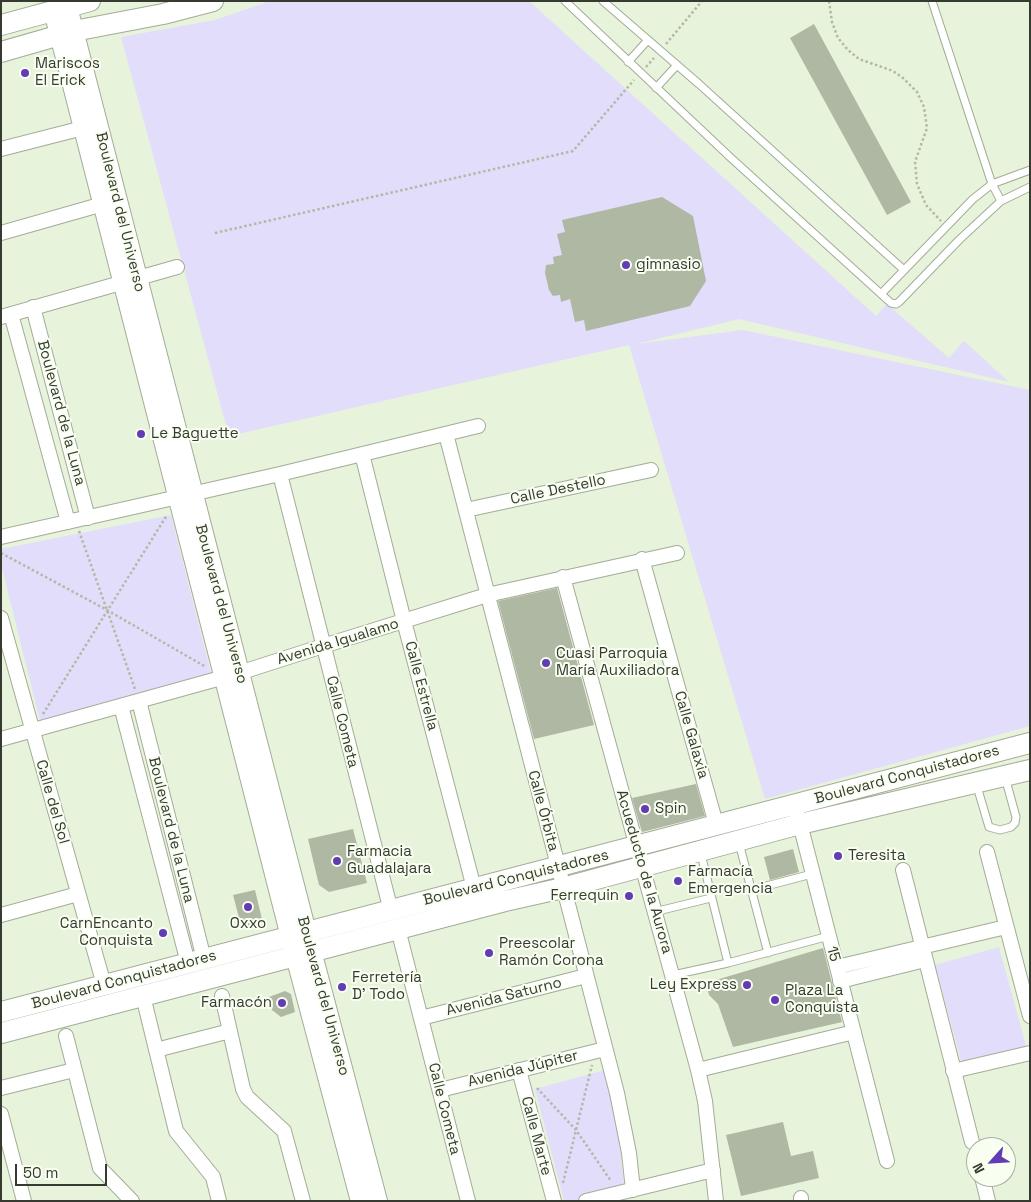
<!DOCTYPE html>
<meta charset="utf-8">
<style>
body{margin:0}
#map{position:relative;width:1031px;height:1202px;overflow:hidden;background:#e8f3dc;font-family:"Space Grotesk",sans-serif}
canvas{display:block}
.frame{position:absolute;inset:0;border:2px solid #363a31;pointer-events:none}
.north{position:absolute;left:966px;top:1137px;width:50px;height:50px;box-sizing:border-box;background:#f8fff1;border:1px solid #aab0a4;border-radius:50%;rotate:244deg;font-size:14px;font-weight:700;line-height:20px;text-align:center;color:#363a31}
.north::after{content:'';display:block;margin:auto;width:18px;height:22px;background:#623cb4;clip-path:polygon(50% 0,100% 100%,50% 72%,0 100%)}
.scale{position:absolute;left:15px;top:1164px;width:92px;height:22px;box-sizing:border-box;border:2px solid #363a31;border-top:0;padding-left:6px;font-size:15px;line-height:18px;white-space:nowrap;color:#363a31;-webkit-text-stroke:4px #f8fff1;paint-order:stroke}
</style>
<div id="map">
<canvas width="1031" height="1202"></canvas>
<div class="frame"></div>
<div class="north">N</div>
<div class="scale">50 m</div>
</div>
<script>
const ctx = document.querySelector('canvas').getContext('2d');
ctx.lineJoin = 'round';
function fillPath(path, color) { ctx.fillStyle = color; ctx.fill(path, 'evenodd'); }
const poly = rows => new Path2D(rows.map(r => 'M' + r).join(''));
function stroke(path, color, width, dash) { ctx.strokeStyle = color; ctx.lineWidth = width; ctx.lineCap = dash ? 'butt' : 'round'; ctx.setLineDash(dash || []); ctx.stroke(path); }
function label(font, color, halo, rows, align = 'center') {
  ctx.font = font + ' "Space Grotesk",sans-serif'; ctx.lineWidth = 4; ctx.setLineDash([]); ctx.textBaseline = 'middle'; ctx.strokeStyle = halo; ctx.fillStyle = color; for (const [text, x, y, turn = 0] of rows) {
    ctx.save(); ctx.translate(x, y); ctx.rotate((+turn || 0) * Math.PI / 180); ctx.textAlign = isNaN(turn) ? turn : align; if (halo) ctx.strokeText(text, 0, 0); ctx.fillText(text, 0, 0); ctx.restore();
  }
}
fillPath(poly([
 [270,1,529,1,876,316,887,304,949,358,964,341,1009,382,739,319,636,344,743,330,1030,390,1030,726,765,799,629,345,229,436,121,37,215,20],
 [171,515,211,673,40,721,1,564,1,549],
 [999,947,1026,1046,962,1064,935,965],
 [605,1070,617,1121,625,1194,600,1201,564,1201,535,1089]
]), '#e2ddfa');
fillPath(poly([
 [814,24,911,202,887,215,790,38],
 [662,197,693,216,706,281,690,306,586,331,584,320,575,322,570,299,561,302,560,295,553,296,549,290,545,273,546,265,554,264,553,257,562,255,557,234,565,232,562,220],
 [557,588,594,725,534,739,498,601],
 [696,784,705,816,642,832,632,798],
 [353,829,367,883,329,892,319,885,308,839],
 [793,849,799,872,770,880,764,857],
 [255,890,262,919,257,924,242,929,233,895],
 [823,948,842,1022,733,1047,718,1004,709,995,706,983],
 [285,991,291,994,295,1012,281,1017,272,1010,269,997],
 [783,1122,791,1156,813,1151,819,1178,741,1196,726,1135]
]), '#aeb8a2');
const lane = poly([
 [565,1,731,158,891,303,896,304,899,302,959,240,1001,201,1030,187],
 [603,1,699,84,904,270],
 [932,1,992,184,1001,201],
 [628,62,648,40],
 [656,88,677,65],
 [881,294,973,199,992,184,1030,170],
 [976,783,989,827,1000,830,1011,827,1015,823,1016,817,1005,777],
 [739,843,768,953],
 [701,854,728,963],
 [751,890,812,874],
 [654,912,711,898],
 [673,975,728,963,829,936]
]);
const street = poly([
 [1,149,83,128,92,124],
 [1,233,103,204],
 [33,307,88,518],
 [11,314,68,522],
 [1,317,177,267],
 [446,434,617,1093,629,1153,633,1190],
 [362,454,404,621,474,888],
 [280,474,391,911],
 [466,510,651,470],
 [1,537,280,474,478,426],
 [642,559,716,824],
 [563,577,698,1070,705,1101,716,1201],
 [1,618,104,985],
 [139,701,204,959],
 [121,706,188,963],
 [1,739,239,673,323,646,487,595,677,553],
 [798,816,887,1161],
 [987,852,1030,1016],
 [903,870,972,1142],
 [1,915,78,894],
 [398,929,468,1201],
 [837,967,1006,927],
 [840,981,925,960],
 [143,996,176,1131,213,1177,219,1201],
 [222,996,243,1089,247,1097,284,1131,303,1201],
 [421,1018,586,976],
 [66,1036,100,1168,132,1201],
 [156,1050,230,1031],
 [519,1070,554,1201],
 [698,1070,854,1032],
 [953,1071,1030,1053],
 [1,1088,74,1070],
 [440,1090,605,1049],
 [1,1114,24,1201],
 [982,1177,988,1201],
 [801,1198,801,1201],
 [586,1201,713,1170]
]);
const secondary = poly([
 [67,7,306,932,377,1201],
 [54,11,296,956,361,1201],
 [1,25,90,1],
 [1,52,74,31,163,14,213,1],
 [1,1012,1030,743],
 [1,1033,505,901,563,888,800,824,1030,770]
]);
stroke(lane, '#a2ac96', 9);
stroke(street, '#a2ac96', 16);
stroke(secondary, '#a2ac96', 22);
stroke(poly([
 [829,1,832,22,838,38,848,50,859,59,893,71,903,78,917,92,924,107,927,128,915,162,917,184,926,205,941,221],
 [666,44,702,1],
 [646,67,654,58],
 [215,233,573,151,634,80],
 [79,531,135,689],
 [1,553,107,610,206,667],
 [43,714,167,515],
 [537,1088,576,1130,611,1181],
 [563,1183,592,1065]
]), '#b1baa7', 2.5, [2.5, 2.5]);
stroke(lane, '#fff', 7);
stroke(street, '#fff', 14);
stroke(secondary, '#fff', 20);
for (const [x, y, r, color] of [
 [25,73,5,"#623cb4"],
 [626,265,5,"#623cb4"],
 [141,434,5,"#623cb4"],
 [546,663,5,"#623cb4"],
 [645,809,5,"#623cb4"],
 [838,856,5,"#623cb4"],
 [337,861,5,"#623cb4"],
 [678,881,5,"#623cb4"],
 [629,896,5,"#623cb4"],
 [248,907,5,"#623cb4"],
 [163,933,5,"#623cb4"],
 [489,953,5,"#623cb4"],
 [747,985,5,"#623cb4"],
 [342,987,5,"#623cb4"],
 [775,1000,5,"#623cb4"],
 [282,1003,5,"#623cb4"]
]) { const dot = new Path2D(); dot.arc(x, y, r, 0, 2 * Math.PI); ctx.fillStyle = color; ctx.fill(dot); stroke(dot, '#f8fff1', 2); }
label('15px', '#363a31', '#f8fff1', [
 ["Mariscos",35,64],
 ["El Erick",35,81],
 ["gimnasio",636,265],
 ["Le Baguette",151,434],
 ["Cuasi Parroquia",556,654],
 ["María Auxiliadora",556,671],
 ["Spin",655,809],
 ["Farmacia",347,852],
 ["Guadalajara",347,869],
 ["Teresita",848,856],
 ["Farmacía",688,872],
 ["Emergencia",688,889],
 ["Ferrequin",619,896,"right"],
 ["CarnEncanto",153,924,"right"],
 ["Conquista",153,941,"right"],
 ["Oxxo",248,924,"center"],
 ["Preescolar",499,944],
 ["Ramón Corona",499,961],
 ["Ferretería",352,978],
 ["D' Todo",352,995],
 ["Ley Express",737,985,"right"],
 ["Plaza La",785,991],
 ["Conquista",785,1008],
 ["Farmacón",272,1003,"right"]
], 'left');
label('15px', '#363a31', '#f8fff1', [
 ["Boulevard del Universo",120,212,76],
 ["Boulevard de la Luna",61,413,75],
 ["Calle Destello",558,490,-12],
 ["Boulevard del Universo",221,604,75],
 ["Avenida Igualamo",338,642,-17],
 ["Calle Estrella",421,686,75],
 ["Calle Cometa",342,722,76],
 ["Calle Galaxia",691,735,74],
 ["Boulevard Conquistadores",907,775,-15],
 ["Calle del Sol",52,802,74],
 ["Calle Órbita",543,811,75],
 ["Boulevard de la Luna",171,830,76],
 ["Acueducto de la Aurora",644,872,74],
 ["Boulevard Conquistadores",516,878,-14],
 ["15",833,954,75],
 ["Boulevard Conquistadores",124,980,-15],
 ["Boulevard del Universo",323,996,75],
 ["Avenida Saturno",504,997,-14],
 ["Avenida Júpiter",523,1069,-14],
 ["Calle Cometa",444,1109,76],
 ["Calle Marte",536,1136,75]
]);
</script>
